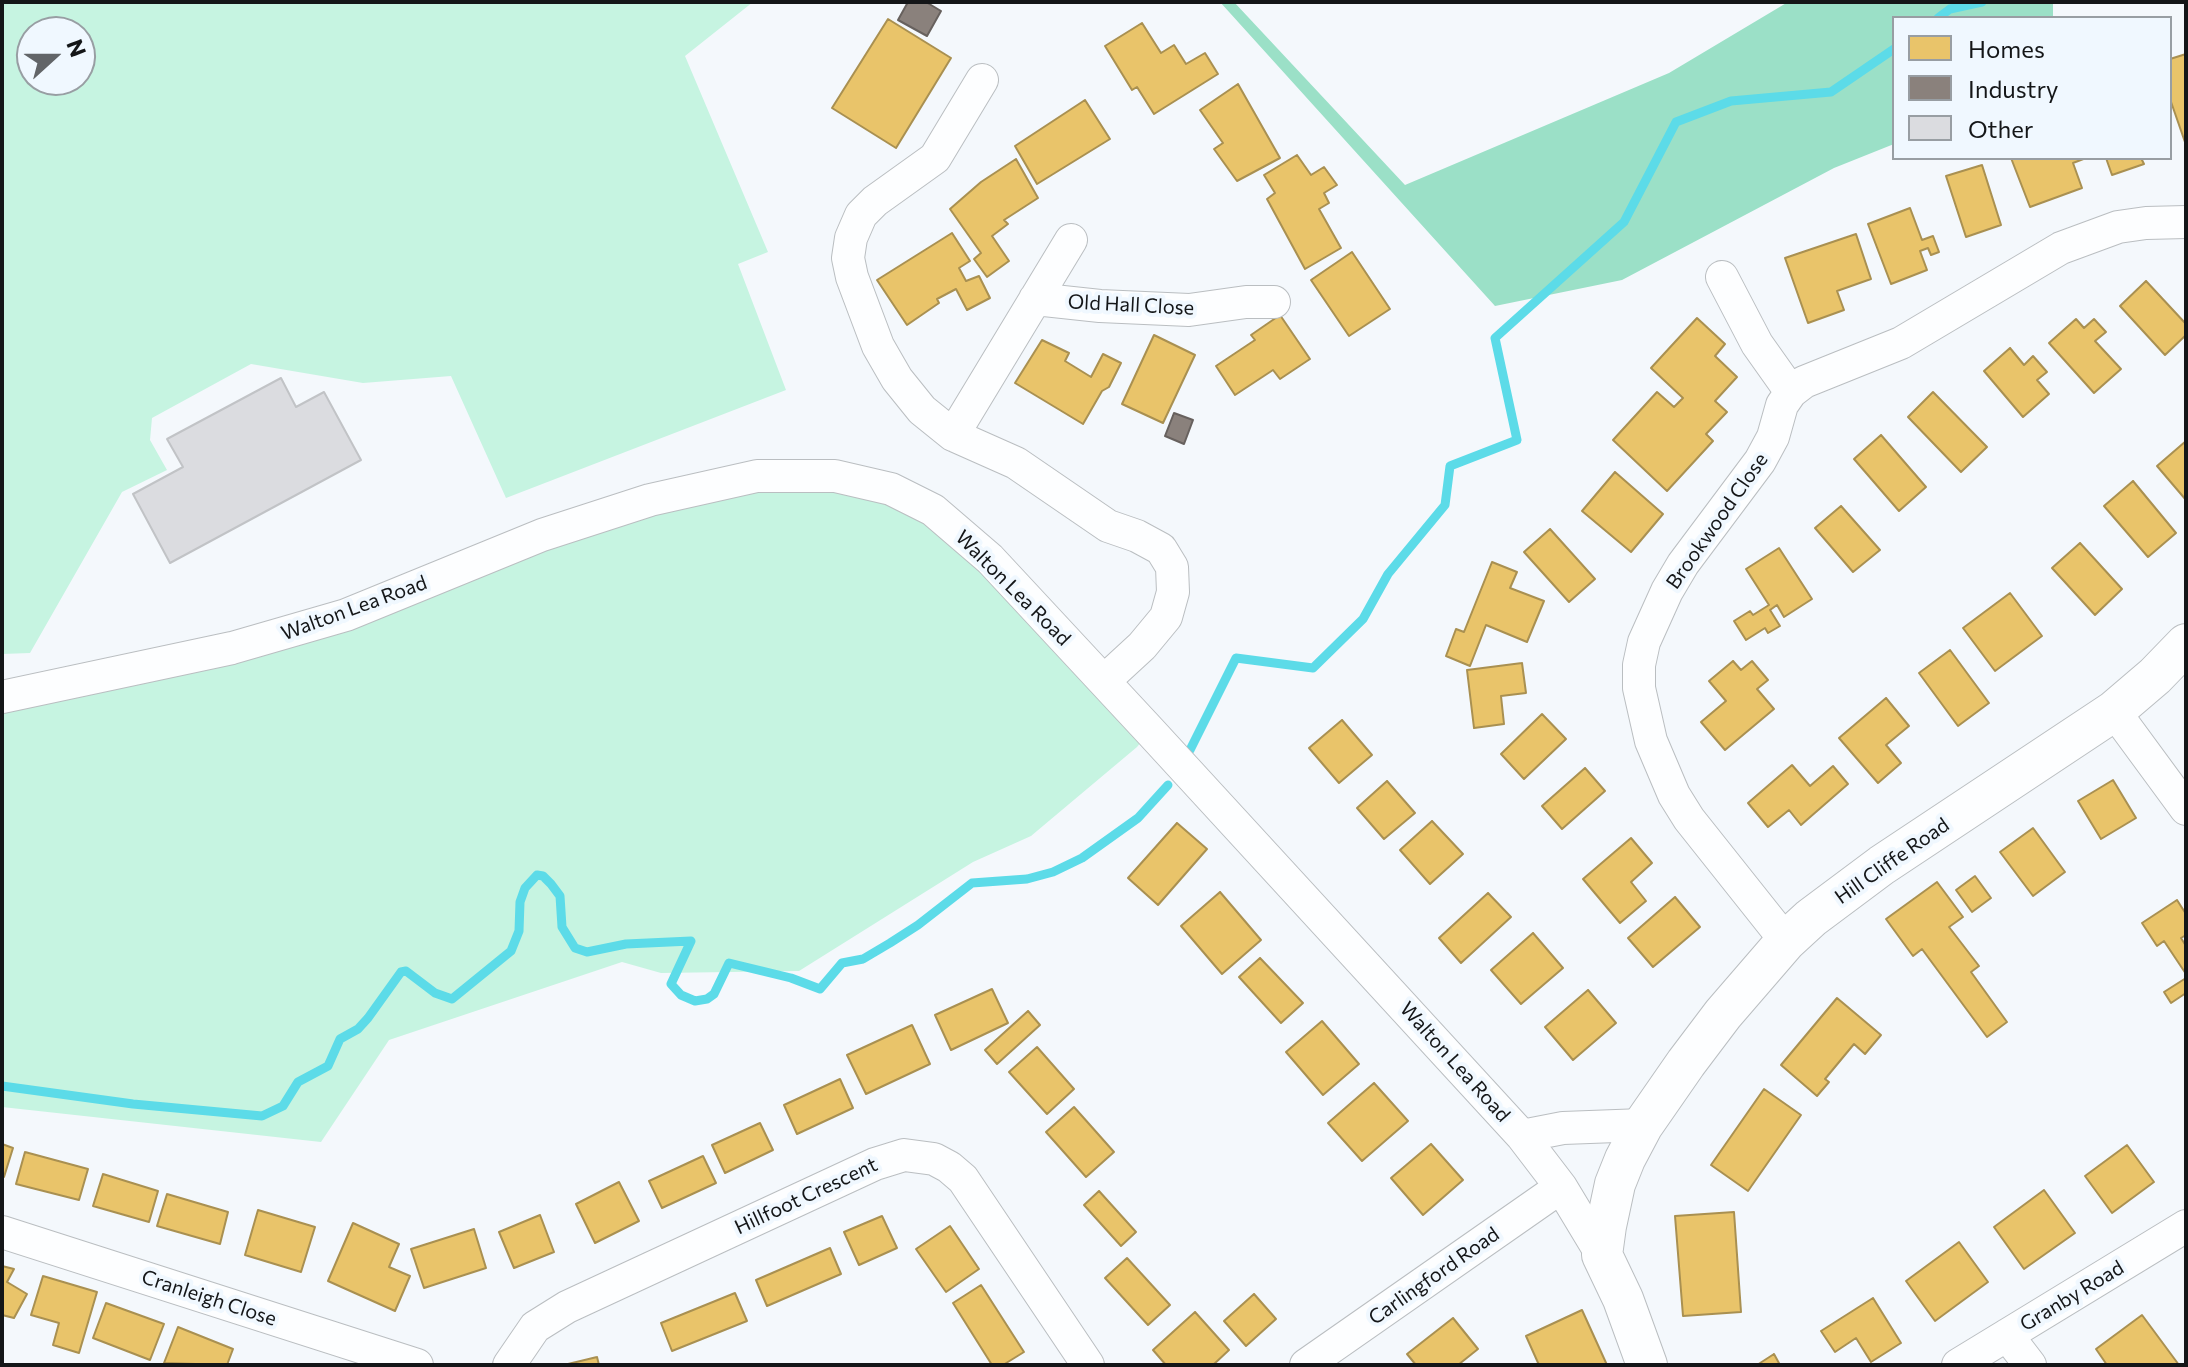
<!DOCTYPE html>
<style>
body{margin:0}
#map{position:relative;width:2188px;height:1367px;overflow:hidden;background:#f4f8fc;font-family:Commissioner,sans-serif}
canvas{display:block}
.frame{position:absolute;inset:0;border:4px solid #141618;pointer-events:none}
.legend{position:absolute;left:1892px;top:16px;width:280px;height:144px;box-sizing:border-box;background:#f0f8ff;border:2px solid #989ea3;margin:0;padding:10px 14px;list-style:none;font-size:24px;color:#141618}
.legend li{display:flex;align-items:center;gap:16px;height:40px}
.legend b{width:40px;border:2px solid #989ea3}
.north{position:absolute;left:16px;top:16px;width:80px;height:80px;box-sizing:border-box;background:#f0f8ff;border:2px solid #989ea3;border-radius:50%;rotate:69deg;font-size:22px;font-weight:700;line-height:32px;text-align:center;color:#141618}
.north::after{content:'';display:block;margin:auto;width:28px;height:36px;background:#626568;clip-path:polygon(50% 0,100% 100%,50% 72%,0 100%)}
</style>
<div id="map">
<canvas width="2188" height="1367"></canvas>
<div class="frame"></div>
<ul class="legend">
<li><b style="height:22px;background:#e9c46a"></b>Homes</li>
<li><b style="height:22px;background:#8a817c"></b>Industry</li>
<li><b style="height:22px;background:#dbdce0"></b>Other</li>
</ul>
<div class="north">N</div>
</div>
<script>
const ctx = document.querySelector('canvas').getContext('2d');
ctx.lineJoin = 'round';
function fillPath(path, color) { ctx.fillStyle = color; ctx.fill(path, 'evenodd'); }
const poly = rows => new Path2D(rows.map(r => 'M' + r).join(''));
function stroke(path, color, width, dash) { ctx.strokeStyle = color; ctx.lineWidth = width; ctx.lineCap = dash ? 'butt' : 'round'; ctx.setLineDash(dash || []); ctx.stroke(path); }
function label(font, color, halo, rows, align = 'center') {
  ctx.font = font + ' Commissioner,sans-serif'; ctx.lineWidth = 8; ctx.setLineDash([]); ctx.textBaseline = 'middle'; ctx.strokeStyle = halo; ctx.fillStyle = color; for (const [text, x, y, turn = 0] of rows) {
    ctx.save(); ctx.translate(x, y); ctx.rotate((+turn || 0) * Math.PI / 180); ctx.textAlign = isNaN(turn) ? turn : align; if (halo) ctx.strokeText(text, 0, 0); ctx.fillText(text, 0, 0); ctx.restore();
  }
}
fillPath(poly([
 [2,2,753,2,685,56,768,252,738,264,786,390,506,498,451,376,363,383,251,364,152,418,150,440,167,470,122,492,30,653,2,654],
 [32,32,80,32,80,80,32,80],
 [757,476,933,511,1150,731,1137,747,1031,836,973,862,799,971,661,973,622,962,389,1040,321,1142,2,1107,2,697,232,648]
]), '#c6f4e1');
fillPath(poly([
 [1220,2,1234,2,1405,185,1669,73,1788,2,2053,2,2053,18,1894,18,1894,144,1834,168,1622,280,1495,306]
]), '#9be0c7');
const homes = poly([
 [888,19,951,58,896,148,832,108,888,19],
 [1142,23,1161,53,1174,45,1186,64,1205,53,1218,74,1154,114,1137,87,1132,90,1105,46,1142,23],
 [2186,54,2186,145,2170,99,2170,59,2186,54],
 [1238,84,1280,158,1237,181,1214,149,1223,143,1200,110,1238,84],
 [1085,100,1110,139,1037,184,1015,146,1085,100],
 [1297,155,1311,175,1324,167,1337,185,1324,193,1329,203,1319,209,1341,248,1305,269,1267,199,1275,193,1264,175,1297,155],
 [2011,158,2086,158,2073,163,2082,188,2030,207,2011,158],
 [2106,158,2141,158,2144,164,2112,175,2106,158],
 [1016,159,1038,198,1004,220,1008,224,992,236,1009,261,987,277,974,259,981,253,950,209,981,182,1016,159],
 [1982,165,2001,225,1966,237,1946,176,1982,165],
 [1910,208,1922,240,1933,236,1939,252,1931,255,1928,248,1920,251,1927,270,1891,284,1868,224,1910,208],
 [952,233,970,261,959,268,966,281,979,276,990,298,967,310,956,289,937,299,939,303,907,325,877,280,952,233],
 [1856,234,1871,279,1837,291,1844,310,1808,323,1785,258,1856,234],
 [1352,252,1390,309,1349,336,1311,280,1352,252],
 [2146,281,2186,324,2186,335,2165,355,2120,306,2146,281],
 [1280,315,1310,359,1280,379,1273,370,1235,395,1216,366,1255,340,1251,335,1280,315],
 [1697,318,1725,344,1715,356,1737,377,1715,401,1727,412,1706,434,1713,441,1667,491,1613,440,1657,392,1674,407,1683,398,1651,368,1697,318],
 [2076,319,2084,328,2094,319,2106,332,2095,341,2121,369,2094,393,2049,343,2076,319],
 [1154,335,1195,355,1163,423,1122,404,1154,335],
 [1042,340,1069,353,1065,361,1091,377,1103,354,1121,363,1109,387,1102,391,1083,424,1015,383,1042,340],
 [2010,348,2024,365,2033,356,2047,372,2037,380,2049,394,2023,417,1984,371,2010,348],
 [1933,392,1987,447,1961,472,1908,417,1933,392],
 [1881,435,1926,487,1899,511,1854,459,1881,435],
 [2186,441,2186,500,2157,466,2186,441],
 [1615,472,1663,514,1631,552,1582,511,1615,472],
 [2133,481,2176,533,2148,557,2104,506,2133,481],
 [1841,506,1880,550,1853,572,1815,528,1841,506],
 [1550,529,1595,579,1569,602,1524,552,1550,529],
 [2080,543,2122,589,2095,615,2052,568,2080,543],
 [1779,548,1812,599,1784,617,1777,605,1770,610,1780,626,1768,633,1765,628,1746,640,1734,621,1750,611,1753,615,1769,605,1746,569,1779,548],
 [1492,562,1517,572,1510,588,1544,601,1527,642,1486,625,1470,666,1446,656,1456,629,1464,632,1492,562],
 [2010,593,2042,636,1995,671,1963,628,2010,593],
 [1950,650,1989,703,1958,726,1919,673,1950,650],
 [1733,661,1741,670,1752,661,1768,680,1757,689,1774,709,1725,750,1701,722,1726,701,1709,681,1733,661],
 [1522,663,1526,693,1501,696,1504,724,1474,728,1467,670,1522,663],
 [1886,698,1909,726,1886,745,1901,763,1878,783,1839,738,1886,698],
 [1542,714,1566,739,1524,779,1501,754,1542,714],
 [1342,720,1372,755,1339,783,1309,748,1342,720],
 [1792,765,1810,786,1833,766,1848,784,1801,825,1789,810,1768,827,1748,803,1792,765],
 [1585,768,1605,791,1562,829,1542,806,1585,768],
 [2113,780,2136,818,2101,839,2078,801,2113,780],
 [1387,781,1415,813,1384,839,1357,808,1387,781],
 [1432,821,1463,854,1430,884,1400,850,1432,821],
 [1177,823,1207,849,1158,905,1128,878,1177,823],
 [2033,828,2065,872,2033,896,2000,852,2033,828],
 [1631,838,1652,863,1631,882,1646,901,1620,923,1583,879,1631,838],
 [1975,876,1991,898,1972,912,1956,890,1975,876],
 [1937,882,1963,917,1949,927,1979,966,1971,972,2007,1022,1987,1037,1922,949,1913,956,1886,919,1937,882],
 [1220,892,1261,940,1222,974,1181,926,1220,892],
 [1488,893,1511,917,1461,963,1439,938,1488,893],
 [1675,897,1700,927,1653,967,1628,938,1675,897],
 [2177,900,2186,914,2186,935,2181,938,2186,946,2186,974,2164,941,2157,946,2142,923,2177,900],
 [1533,933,1563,968,1521,1004,1491,970,1533,933],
 [1260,958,1303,1003,1281,1023,1239,977,1260,958],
 [2186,978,2186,993,2171,1003,2164,992,2186,978],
 [992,989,1008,1023,951,1050,935,1015,992,989],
 [1588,990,1616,1023,1573,1060,1545,1027,1588,990],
 [1837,998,1881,1035,1865,1054,1854,1044,1825,1079,1829,1082,1817,1096,1781,1065,1837,998],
 [1028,1011,1040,1025,997,1064,985,1050,1028,1011],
 [1322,1021,1359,1064,1323,1095,1286,1052,1322,1021],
 [912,1025,930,1064,866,1094,847,1055,912,1025],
 [1037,1047,1074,1089,1047,1114,1009,1072,1037,1047],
 [840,1079,853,1108,797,1134,784,1105,840,1079],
 [1374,1083,1408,1121,1362,1161,1328,1123,1374,1083],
 [1764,1089,1801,1115,1748,1191,1711,1165,1764,1089],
 [1074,1107,1114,1152,1086,1177,1046,1132,1074,1107],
 [760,1123,773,1150,725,1173,712,1145,760,1123],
 [2,1144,13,1148,4,1177,2,1177,2,1144],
 [1431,1144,1463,1180,1423,1215,1391,1178,1431,1144],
 [2127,1145,2154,1182,2112,1213,2085,1176,2127,1145],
 [25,1152,88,1169,79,1200,16,1184,25,1152],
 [703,1156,716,1183,662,1208,649,1181,703,1156],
 [103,1174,158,1191,149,1222,93,1206,103,1174],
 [619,1182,639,1221,595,1243,576,1204,619,1182],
 [2044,1190,2075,1233,2024,1269,1994,1227,2044,1190],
 [1099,1191,1136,1232,1121,1246,1084,1205,1099,1191],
 [167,1194,228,1212,220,1244,157,1226,167,1194],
 [258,1210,315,1227,301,1272,245,1255,258,1210],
 [1734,1212,1741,1312,1683,1316,1675,1216,1734,1212],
 [540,1215,554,1252,514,1268,499,1232,540,1215],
 [882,1216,897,1248,859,1265,844,1232,882,1216],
 [353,1223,399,1244,389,1267,410,1276,395,1311,328,1281,353,1223],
 [950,1226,979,1269,946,1292,916,1249,950,1226],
 [474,1229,486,1268,424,1288,411,1249,474,1229],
 [1959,1242,1988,1282,1935,1321,1906,1281,1959,1242],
 [830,1248,841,1274,767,1306,756,1280,830,1248],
 [1127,1258,1170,1305,1148,1325,1105,1278,1127,1258],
 [2,1266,14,1269,7,1282,27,1294,14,1318,2,1315,2,1266],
 [43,1276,97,1292,79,1353,53,1345,59,1323,31,1315,43,1276],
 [981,1285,1024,1352,1003,1365,992,1365,953,1303,981,1285],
 [735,1293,747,1321,672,1351,661,1323,735,1293],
 [1254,1294,1276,1319,1246,1346,1224,1321,1254,1294],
 [1873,1298,1901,1343,1871,1362,1856,1338,1835,1352,1821,1331,1873,1298],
 [106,1303,164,1324,150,1360,93,1338,106,1303],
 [1582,1310,1607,1365,1539,1365,1526,1336,1582,1310],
 [1195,1312,1229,1350,1213,1365,1166,1365,1153,1350,1195,1312],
 [2142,1315,2179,1365,2107,1365,2096,1349,2142,1315],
 [1453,1318,1478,1349,1458,1365,1416,1365,1407,1354,1453,1318],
 [178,1327,233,1349,227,1365,164,1363,178,1327],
 [1774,1354,1780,1365,1757,1365,1774,1354],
 [597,1357,599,1365,568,1365,568,1364,597,1357]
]);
fillPath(homes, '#e9c46a');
stroke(homes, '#a99051', 2);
const industry = poly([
 [908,2,926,2,941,11,927,36,898,20,908,2],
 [1174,413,1193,420,1184,444,1165,436,1174,413]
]);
fillPath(industry, '#8a817c');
stroke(industry, '#67615e', 2);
stroke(poly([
 [1938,18,1950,9,1982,2],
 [1190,750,1236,658,1313,668,1363,619,1388,574,1445,505,1450,466,1517,440,1495,338,1624,222,1676,122,1731,101,1831,92,1894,49],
 [2,1086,133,1104,262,1116,283,1106,298,1082,328,1066,340,1039,358,1029,368,1018,401,972,406,971,435,993,452,999,511,951,519,931,520,902,525,888,537,875,543,876,551,884,560,896,562,927,575,948,587,952,626,944,691,941,671,984,681,995,695,1001,707,999,714,994,729,963,791,978,820,989,842,963,863,959,890,943,918,925,972,883,1027,879,1053,872,1082,858,1138,818,1168,785]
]), '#5cdbe8', 9);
const building = poly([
 [281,378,296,407,324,392,361,460,170,563,133,494,183,467,167,439,281,378]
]);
fillPath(building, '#dbdce0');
stroke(building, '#c1c3c6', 2);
const minor = poly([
 [982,80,935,158,875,201,861,215,851,238,848,258,852,277,878,346,897,379,922,410,953,435,1016,463,1108,526,1137,536,1161,549,1172,567,1173,592,1166,617,1142,646,1104,681],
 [1722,277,1757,344,1791,392],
 [1035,299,1100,306,1189,310,1246,302,1274,302],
 [953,435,1071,240],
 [2,697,232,648,346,615,542,535,650,500,757,476,835,476,891,489,933,510,990,559,1150,731,1522,1136,1561,1187,1602,1255],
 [2114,711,2186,809],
 [1786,941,1689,819,1674,795,1651,741,1639,688,1639,665,1644,642,1667,591,1683,564,1760,461,1773,437,1782,405,1791,392,1804,382,1901,343,2061,248,2118,227,2146,223,2186,222],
 [1522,1136,1563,1128,1643,1125],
 [2,1232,417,1365],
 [2007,1335,2030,1365],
 [509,1365,535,1327,567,1307,875,1164,904,1155,934,1159,949,1167,963,1179,1088,1365],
 [1306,1365,1561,1187],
 [1958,1365,2186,1226]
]);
const tertiary = poly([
 [1647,1365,1623,1299,1602,1255,1606,1226,1615,1184,1625,1159,1643,1125,1686,1063,1723,1014,1786,941,1811,918,1882,865,2114,711,2155,676,2186,644]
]);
stroke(minor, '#babec1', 34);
stroke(tertiary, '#babec1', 42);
stroke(minor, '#fdfeff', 32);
stroke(tertiary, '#fdfeff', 40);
label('20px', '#141618', '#f0f8ff', [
 ["Old Hall Close",1131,305,3],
 ["Brookwood Close",1717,521,-55],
 ["Walton Lea Road",1013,588,45],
 ["Walton Lea Road",354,608,-20],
 ["Hill Cliffe Road",1892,861,-35],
 ["Walton Lea Road",1455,1062,48],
 ["Hillfoot Crescent",806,1196,-25],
 ["Carlingford Road",1434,1276,-35],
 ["Granby Road",2072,1296,-31],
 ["Cranleigh Close",209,1298,18]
]);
</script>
